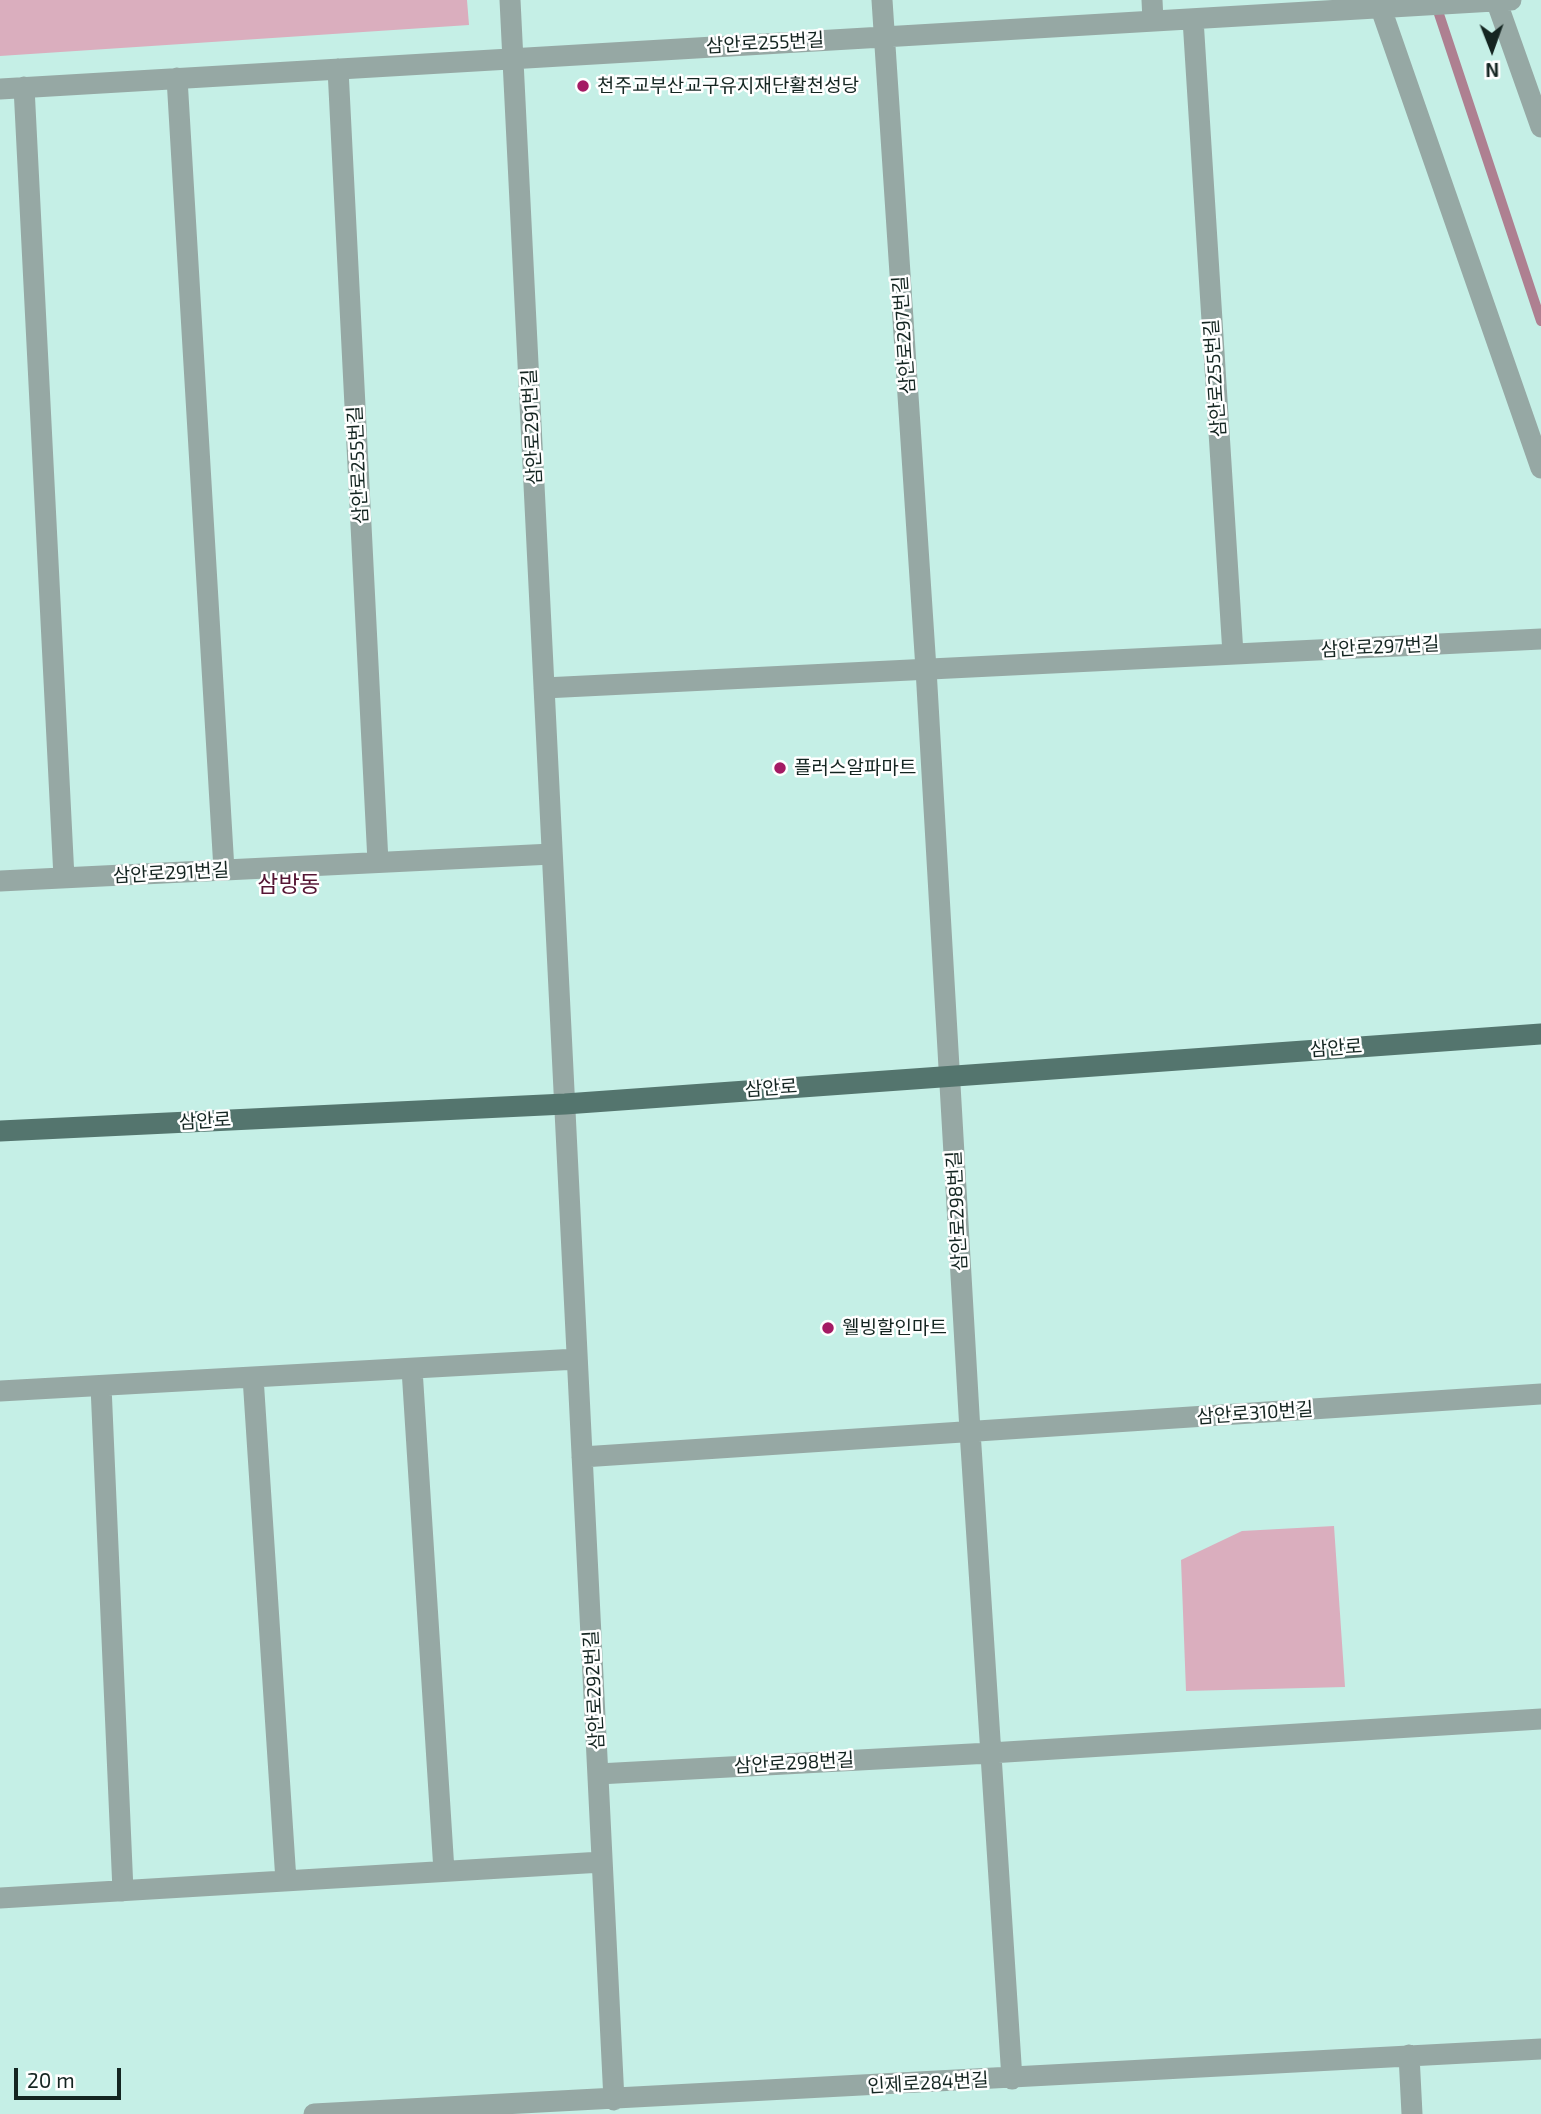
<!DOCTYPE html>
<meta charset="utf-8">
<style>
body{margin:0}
#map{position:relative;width:1541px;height:2114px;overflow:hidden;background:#c5efe6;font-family:"Exo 2",sans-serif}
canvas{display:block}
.north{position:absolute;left:1457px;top:14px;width:70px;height:70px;-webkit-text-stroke:5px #fff;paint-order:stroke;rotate:179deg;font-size:19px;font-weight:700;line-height:28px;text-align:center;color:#142521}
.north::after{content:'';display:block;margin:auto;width:24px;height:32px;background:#142521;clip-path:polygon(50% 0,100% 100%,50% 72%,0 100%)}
.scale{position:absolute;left:14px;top:2068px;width:107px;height:32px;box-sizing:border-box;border:4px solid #142521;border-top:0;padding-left:9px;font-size:21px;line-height:24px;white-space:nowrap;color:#142521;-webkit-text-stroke:5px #fff;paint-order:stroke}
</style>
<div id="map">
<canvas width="1541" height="2114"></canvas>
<div class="north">N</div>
<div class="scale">20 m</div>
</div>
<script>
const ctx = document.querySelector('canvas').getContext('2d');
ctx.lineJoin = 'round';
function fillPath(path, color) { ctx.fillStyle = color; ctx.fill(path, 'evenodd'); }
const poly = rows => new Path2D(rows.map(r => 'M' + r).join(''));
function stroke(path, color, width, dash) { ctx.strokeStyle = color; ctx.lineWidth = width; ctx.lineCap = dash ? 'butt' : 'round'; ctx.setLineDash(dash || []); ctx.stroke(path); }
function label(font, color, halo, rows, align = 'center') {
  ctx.font = font + ' "Exo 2","Noto Sans KR",sans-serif'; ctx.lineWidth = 5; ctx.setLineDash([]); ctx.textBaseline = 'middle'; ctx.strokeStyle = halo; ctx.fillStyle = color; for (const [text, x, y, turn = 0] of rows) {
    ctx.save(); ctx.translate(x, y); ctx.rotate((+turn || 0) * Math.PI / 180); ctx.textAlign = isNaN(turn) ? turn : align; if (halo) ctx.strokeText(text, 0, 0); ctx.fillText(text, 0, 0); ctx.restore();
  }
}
fillPath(poly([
 [0,0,467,0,469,25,0,56],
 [1334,1526,1345,1687,1186,1691,1181,1560,1242,1531]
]), '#daaebe');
stroke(poly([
 [1435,2,1541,321]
]), '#ae8091', 10);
stroke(poly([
 [510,0,614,2100],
 [882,0,926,669,970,1431,1012,2079],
 [1152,0,1153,21],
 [1378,0,1541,468],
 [1496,0,1541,127],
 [1193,19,1233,654],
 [338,69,378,862],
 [177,78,224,870],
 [24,87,64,878],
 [0,89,1511,0],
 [544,688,1541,639],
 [0,881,552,854],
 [412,1369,444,1871],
 [253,1377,286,1881],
 [101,1386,123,1891],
 [0,1391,577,1359],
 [582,1457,1541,1394],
 [598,1774,990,1753,1541,1719],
 [0,1898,602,1862],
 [1409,2055,1412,2114],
 [314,2114,1541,2049]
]), '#96a8a4', 21);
stroke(poly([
 [0,1131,565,1104,1541,1034]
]), '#54756e', 21);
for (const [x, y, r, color] of [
 [583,86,7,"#a41b64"],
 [780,768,7,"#a41b64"],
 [828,1328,7,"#a41b64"]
]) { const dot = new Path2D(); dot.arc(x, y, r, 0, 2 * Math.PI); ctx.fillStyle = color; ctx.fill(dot); stroke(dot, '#fff', 2.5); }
label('19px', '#142521', '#fff', [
 ["삼안로255번길",765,43,-3],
 ["삼안로297번길",904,335,-94],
 ["삼안로255번길",1215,378,-94],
 ["삼안로291번길",532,427,-93],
 ["삼안로255번길",358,465,-93],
 ["삼안로297번길",1380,647,-3],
 ["삼안로291번길",171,873,-3],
 ["삼안로",1336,1048,-4],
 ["삼안로",771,1088,-4],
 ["삼안로",205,1121,-3],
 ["삼안로298번길",957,1211,-93],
 ["삼안로310번길",1255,1413,-4],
 ["삼안로292번길",594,1690,-93],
 ["삼안로298번길",794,1763,-3],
 ["인제로284번길",928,2083,-3]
]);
label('19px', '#142521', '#fff', [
 ["천주교부산교구유지재단활천성당",597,86],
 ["플러스알파마트",794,768],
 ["웰빙할인마트",842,1328]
], 'left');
label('23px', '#551534', '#fff', [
 ["삼방동",289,884]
]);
</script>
